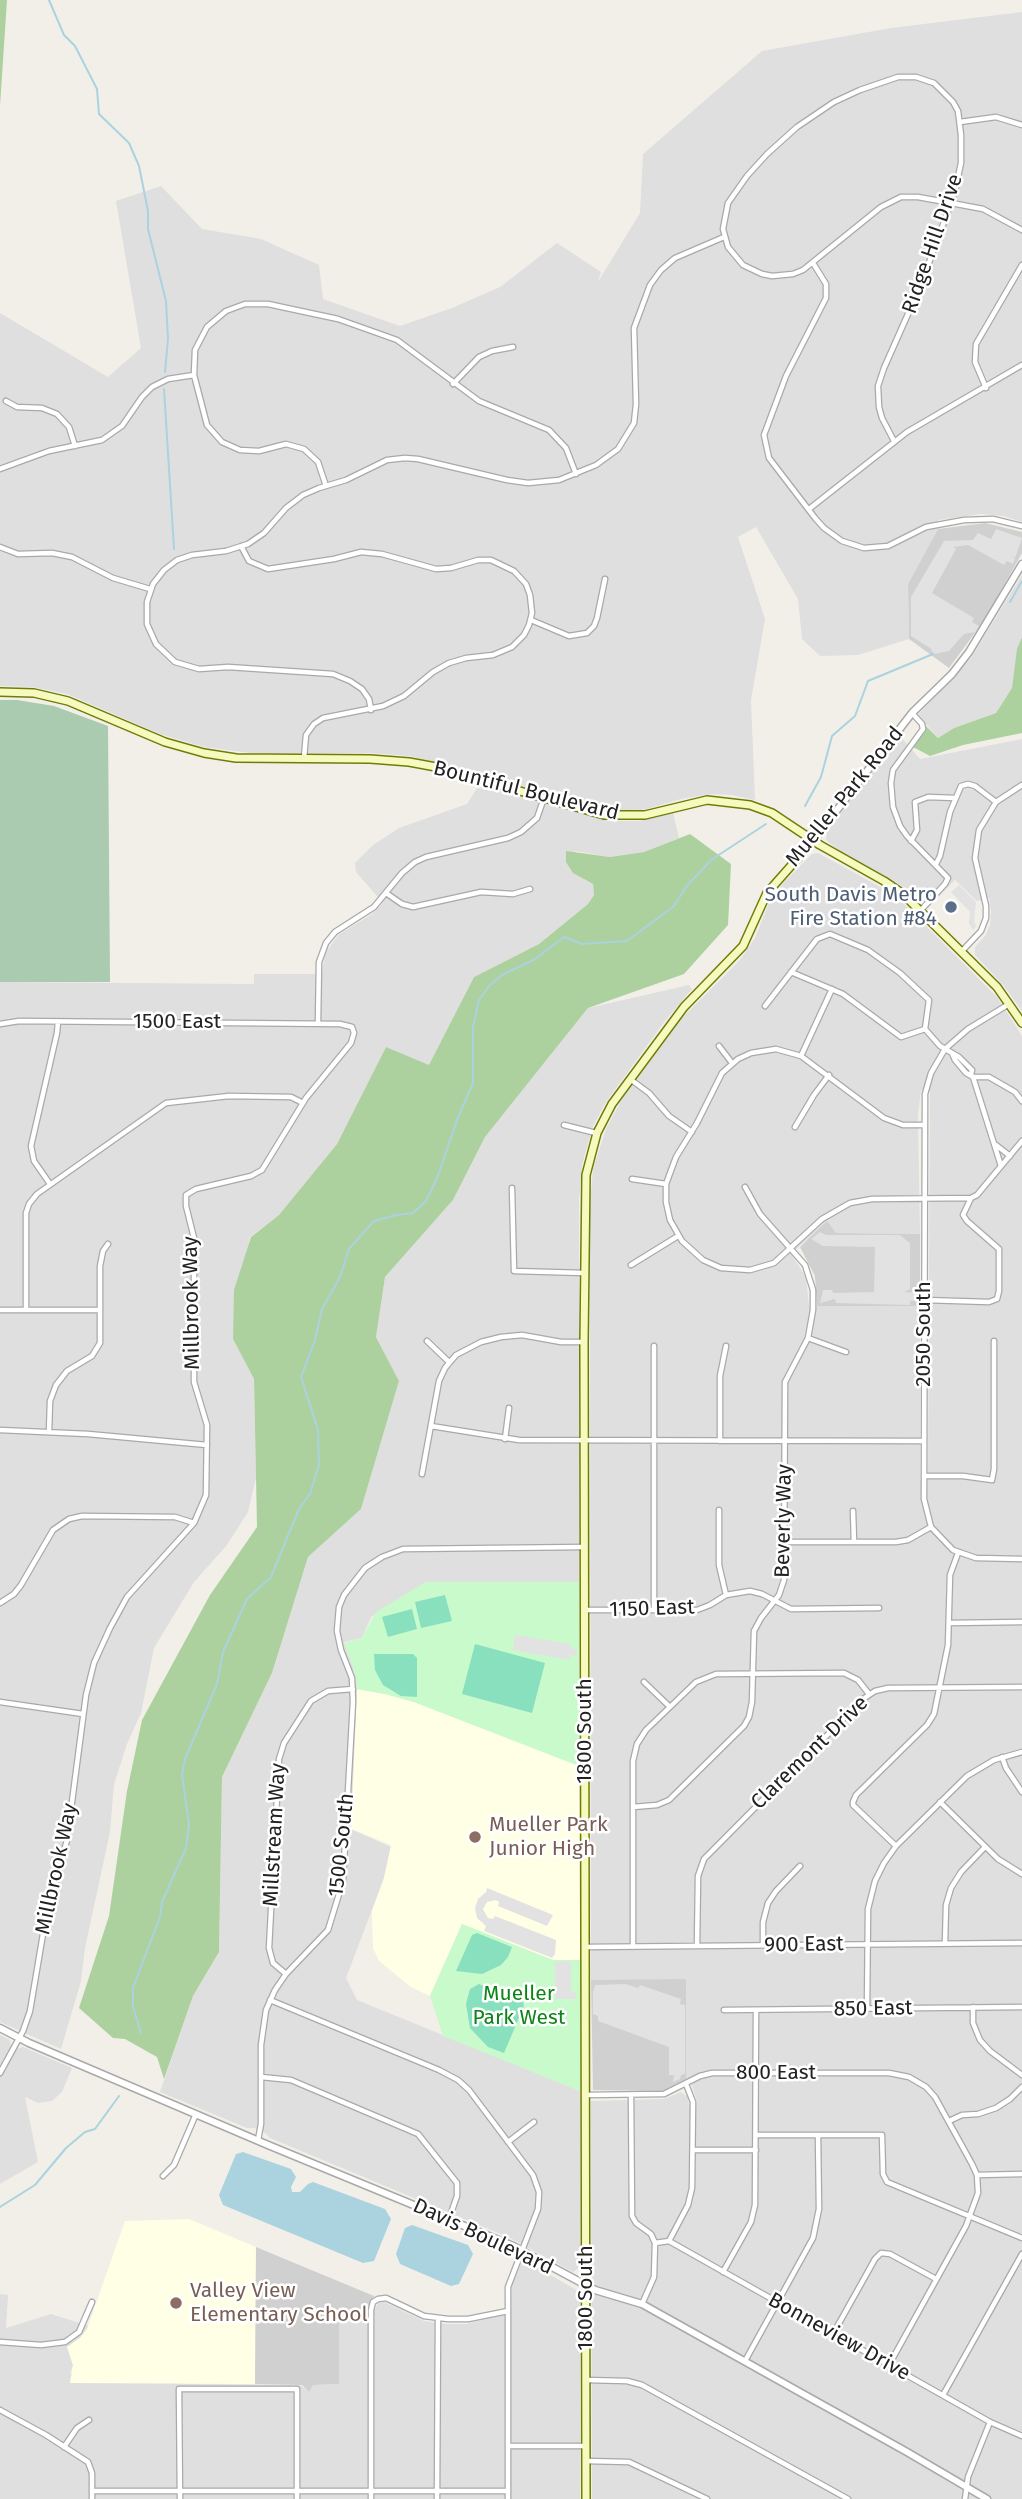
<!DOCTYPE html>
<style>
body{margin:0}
canvas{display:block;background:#f2efe9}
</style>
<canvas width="1022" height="2499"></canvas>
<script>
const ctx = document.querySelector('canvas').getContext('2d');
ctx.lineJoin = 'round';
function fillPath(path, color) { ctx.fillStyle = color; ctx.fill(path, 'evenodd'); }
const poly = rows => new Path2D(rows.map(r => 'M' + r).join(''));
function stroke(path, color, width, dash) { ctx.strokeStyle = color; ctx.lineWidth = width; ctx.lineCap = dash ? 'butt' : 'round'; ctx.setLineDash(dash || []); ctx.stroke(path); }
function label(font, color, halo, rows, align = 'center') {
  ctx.font = font + ' "Fira Sans",sans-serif'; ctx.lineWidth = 5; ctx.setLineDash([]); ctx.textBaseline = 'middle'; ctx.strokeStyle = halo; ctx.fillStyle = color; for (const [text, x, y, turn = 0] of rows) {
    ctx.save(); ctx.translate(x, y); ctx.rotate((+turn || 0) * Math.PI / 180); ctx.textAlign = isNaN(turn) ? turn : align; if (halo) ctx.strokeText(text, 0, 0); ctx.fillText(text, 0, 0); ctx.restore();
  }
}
fillPath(poly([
 [1022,12,1022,522,1004,516,981,514,938,520,938,529,908,584,909,639,858,655,820,656,802,639,798,599,756,527,738,537,765,619,751,700,755,800,732,795,711,794,681,799,647,809,627,811,605,809,459,768,409,756,369,753,251,753,204,747,160,734,67,694,32,687,0,686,0,313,108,377,141,348,116,201,161,186,202,229,261,239,319,265,323,299,400,326,452,308,500,287,557,243,601,272,598,282,640,213,643,154,762,51,891,28],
 [1022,575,1022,637,1018,647,1012,688,996,713,954,728,938,738,918,715,971,658],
 [900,736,920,759,1022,739,1022,1011,1004,986,975,955,975,947,985,936,990,925,991,911,989,898,977,901,955,880,928,908,902,886,841,852,826,840,827,831],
 [479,785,609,821,639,821,673,813,679,838,644,852,610,857,575,851,583,879,593,884,594,895,588,904,539,944,474,977,429,1066,386,1047,337,1144,279,1215,250,1237,233,1339,254,1379,256,1478,248,1512,227,1545,194,1582,154,1648,141,1713,127,1744,114,1784,110,1832,85,1948,81,1981,61,2049,0,2022,0,982,254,984,254,974,322,974,325,954,338,935,372,914,383,903,356,872,355,863,373,845,399,828,467,804],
 [818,853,884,889,902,902,997,997,1022,1036,1022,2499,592,2499,591,2101,664,2099,681,2092,688,2097,689,2105,697,2105,697,2102,690,2078,686,2079,686,1980,591,1980,590,1305,590,1206,593,1169,606,1129,621,1101,682,1018,740,960,755,938,769,903,784,882,812,854],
 [921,1090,930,1092,928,1481,920,1480,920,1306,809,1306,806,1277,791,1254,827,1222,836,1233,920,1234,918,1115],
 [689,985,692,989,665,1021,606,1102,593,1126,582,1165,579,1201,579,1582,426,1582,371,1617,362,1638,344,1642,353,1667,358,1695,351,1829,391,1847,384,1878,346,1978,357,2000,580,2091,580,2267,573,2272,510,2238,270,2138,265,2133,254,2128,247,2128,160,2092,193,1996,219,1952,222,1777,272,1673,308,1557,361,1509,399,1381,376,1337,385,1277,453,1200,485,1137,588,1008],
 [0,2035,10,2040,11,2046,17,2049,23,2047,72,2068,62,2092,52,2101,38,2103,25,2097,38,2162,0,2184],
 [526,2261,580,2292,580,2499,0,2499,0,2294,8,2295,6,2328,51,2314,89,2326,80,2338,67,2347,73,2365,70,2373,188,2384,300,2385,309,2392,313,2385,339,2384,339,2310,375,2309,378,2303,384,2302,424,2321,446,2324,466,2324,497,2316,511,2316,512,2284,521,2264]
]), '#e0dfdf');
fillPath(poly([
 [357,1689,385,1694,414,1702,579,1766,580,1960,553,1960,462,1924,430,1996,411,1987,379,1961,373,1948,372,1911,384,1878,391,1845,351,1829],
 [189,2219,256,2247,255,2384,70,2383,73,2365,67,2347,80,2338,87,2329,125,2221]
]), '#ffffe5');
fillPath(poly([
 [985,523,1022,532,1022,553,985,619,949,668,909,639,908,584,938,529],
 [827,1221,836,1233,920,1234,920,1306,817,1306,815,1276,800,1247],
 [686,1979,686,2079,662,2091,593,2090,591,1980],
 [256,2247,374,2296,367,2309,339,2310,339,2384,313,2385,309,2392,302,2385,255,2384]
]), '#d0d0d0');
fillPath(poly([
 [0,0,7,0,0,106],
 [1022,637,1022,733,963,745,930,756,913,747,925,725,938,738,954,728,996,713,1012,688,1017,649],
 [690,834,731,864,728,925,684,974,588,1008,485,1137,453,1200,385,1277,376,1337,399,1381,361,1509,308,1557,272,1673,222,1777,219,1952,193,1996,164,2079,157,2057,125,2039,113,2038,79,2008,109,1916,127,1791,142,1720,210,1595,257,1527,254,1379,233,1339,234,1290,251,1237,279,1215,337,1144,386,1047,429,1065,474,977,539,944,588,904,594,895,593,884,573,873,566,862,566,851,610,857,644,852]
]), '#add19e');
fillPath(poly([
 [0,700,17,700,54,706,108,726,110,982,0,982]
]), '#aacbaf');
fillPath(poly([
 [426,1582,579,1582,579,1766,414,1702,385,1694,357,1689,353,1667,344,1643,362,1638,376,1612],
 [462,1924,553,1960,580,1960,580,2091,443,2036,430,1996]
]), '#c8facc');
fillPath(poly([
 [445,1595,452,1621,421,1628,415,1602],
 [412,1609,417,1629,388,1637,382,1617],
 [475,1644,545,1663,532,1713,462,1694],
 [374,1654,413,1654,417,1658,417,1697,401,1696,383,1685,375,1670],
 [477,1933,512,1947,508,1957,501,1965,482,1974,456,1971,472,1935],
 [479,1984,523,2002,524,2006,504,2053,488,2047,470,2028,466,2004,470,1989]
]), '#88e0be');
fillPath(poly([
 [996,529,1022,538,1015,558,1011,556,1015,559,1013,564,1007,561,1004,565,968,545,953,547,956,549,932,593,974,618,972,622,979,626,975,632,964,634,949,651,934,654,930,648,911,636,911,597,944,541,973,540,978,533,991,539],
 [959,885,976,902,974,921,976,926,973,930,969,923,970,912,951,892],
 [820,1232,826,1235,900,1235,910,1243,910,1289,904,1292,917,1293,917,1300,910,1301,910,1305,836,1303,835,1299,820,1303,823,1290,832,1290,833,1293,874,1292,875,1247,823,1246,811,1239],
 [515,1635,571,1644,571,1648,577,1650,577,1656,570,1655,569,1660,513,1650],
 [487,1888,553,1915,547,1926,498,1906,499,1902,496,1900,487,1902,483,1909,488,1918,493,1919,495,1916,556,1940,555,1954,552,1958,484,1931,486,1926,477,1918,475,1908,478,1899,486,1892],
 [560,1961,571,1962,571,1991,576,1992,576,1999,555,1999,555,1962],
 [626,1984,638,1988,640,1985,681,1999,680,2004,685,2005,685,2074,681,2075,680,2079,673,2082,674,2075,669,2075,669,2047,598,2021,598,2016,593,2014,593,1993,595,1985]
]), '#e2e2e2');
fillPath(poly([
 [243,2152,291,2169,296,2177,291,2187,292,2192,300,2192,308,2184,313,2182,385,2209,391,2219,374,2261,363,2263,223,2205,219,2195,236,2154],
 [412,2225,468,2245,473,2254,459,2284,451,2286,400,2264,396,2254,405,2228]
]), '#aad3df');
stroke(poly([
 [49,0,64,35,75,46,97,89,99,114,129,143,139,166,148,211,148,229,166,301,168,339,165,372],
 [164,389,174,549],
 [1010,602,1022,581],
 [805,806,821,777,832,736,855,716,868,681,933,654],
 [141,2033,133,2007,133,1988,160,1917,162,1902,186,1848,189,1825,182,1774,185,1759,217,1684,223,1652,247,1599,271,1577,299,1509,310,1494,319,1465,318,1430,301,1377,315,1340,322,1309,340,1277,349,1249,374,1221,396,1215,413,1213,426,1201,438,1176,457,1120,473,1083,473,1027,479,1000,489,986,502,975,535,959,564,937,582,944,627,941,674,906,686,887,711,860,766,824],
 [0,2207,35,2185,66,2148,85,2132,95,2129,119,2096]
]), '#aad3df', 2);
const minor = poly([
 [960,122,996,117,1022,125],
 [813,263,826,284,826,298,786,376,764,435,769,458,815,518,824,528,842,541,864,548,888,546,926,527,964,520,993,519,1022,526],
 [453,384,479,357,492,351,513,347],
 [986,388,975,362,976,344,1022,265],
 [6,401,17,407,42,408,57,414,69,427,75,446],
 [894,441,882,418,879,407,878,386,884,368,920,287,951,203,955,191,961,163,961,135,958,111,953,102,934,83,916,77,898,77,860,90,834,102,797,127,767,154,747,176,728,203,723,229,728,247,743,265,762,274,772,276,793,274,803,270,881,207,901,197,918,197,951,203,983,209,1022,230],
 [0,469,49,451,102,440,122,426,142,397,152,387,168,379,194,375],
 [326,486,318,462,304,449,286,444,259,451,240,450,222,442,207,425,194,375,195,350,207,327,226,311,245,304,268,304,338,319,397,340,479,401,549,430,566,448,576,474],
 [809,509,907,432,1022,365],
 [241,546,249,561,268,569,334,559,361,552,382,554,436,569,451,568,478,560,491,560,514,571,526,584,530,595,532,613,529,625,524,635,512,647,493,655,466,658,449,663,433,672,404,696,383,706,323,718,314,724,306,735,304,758],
 [0,547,18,554,52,553,72,557,113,578,150,589],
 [531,620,569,636,587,633,594,626,597,618,605,579],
 [371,710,369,699,362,689,350,681,333,674,228,667,199,669,175,662,156,644,147,624,147,602,153,584,164,570,177,560,192,555,226,551,248,544,264,533,286,508,303,495,319,488,346,480,387,460,405,458,418,459,507,480,528,483,559,480,596,465,618,449,634,423,636,404,634,328,650,285,661,270,675,258,724,237],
 [912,713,922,724,923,729,893,770,891,783,893,807,900,826,907,836,948,878,945,884,921,910],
 [911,841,917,830,915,802,928,797,955,798],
 [936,864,940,856,950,812,961,786,968,784,975,786,996,802],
 [386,893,402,904,413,907,481,892,513,894,530,889],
 [962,951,981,931,986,918,986,906,975,858,979,830,996,802,1022,785],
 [791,972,843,994,901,1037,925,1029],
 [1009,1004,968,1029,945,1049,931,1073,925,1094,924,1499,931,1527,953,1550,976,1558,1022,1559],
 [765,1006,817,939,830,934,868,950,900,973,929,1000,925,1029],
 [318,1023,319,962,326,943,335,932,374,907,402,873,415,862,426,857,508,838,521,832,537,818,544,798],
 [0,1024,19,1021,340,1024,352,1027,354,1033,351,1043,306,1098,262,1170,251,1176,196,1189,186,1195,186,1206,194,1238,194,1382,207,1425,206,1495,194,1523,127,1597,110,1628,94,1663,86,1695,67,1840,45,1922,30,2011,23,2031,0,2073],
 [925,1029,940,1046,959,1057,972,1070,971,1075],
 [719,1046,732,1063],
 [952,1053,955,1060,966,1073,973,1077,989,1077,1015,1092,1022,1101],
 [801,1056,832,989],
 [973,1077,1001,1166],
 [630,1079,649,1093,669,1116,692,1132],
 [564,1125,596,1133],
 [923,1125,903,1125,884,1118,801,1056,776,1049,751,1053,738,1059,722,1073,697,1123,676,1157,666,1184,666,1202,670,1220,682,1241,703,1260,721,1268,750,1270,774,1263,822,1219,850,1203,872,1199,971,1198],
 [795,1127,814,1095,829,1075],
 [996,1145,1010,1156],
 [632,1179,666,1184],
 [50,1184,34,1161,31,1146,57,1033,58,1022],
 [512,1188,514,1271,584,1273],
 [631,1265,678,1236],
 [924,1300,989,1302,997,1299,999,1291,999,1249,967,1221,963,1215,971,1198,977,1195,1022,1141],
 [0,1310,100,1310],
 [26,1310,26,1213,29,1204,37,1194,166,1103,229,1096,291,1097,303,1103],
 [808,1338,846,1352],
 [427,1341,449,1362],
 [654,1346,654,1610],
 [431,1426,519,1440,924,1441],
 [0,1430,88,1434,207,1445],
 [49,1432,50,1401,56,1385,67,1371,92,1356,100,1343,100,1266,103,1251,108,1244],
 [505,1439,509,1408],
 [720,1441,720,1376,726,1346],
 [422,1474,439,1381,445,1368,456,1355,481,1342,501,1337,522,1335,561,1342,583,1342],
 [924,1476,963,1476,992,1480,994,1469,994,1341],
 [719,1510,719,1565,726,1595],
 [853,1511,854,1542],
 [785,1542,896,1542,908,1540,931,1527],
 [0,1603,14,1594,21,1585,53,1530,69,1519,82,1516,175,1517,194,1523],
 [585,1610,697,1610,710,1605,726,1595,750,1591,762,1594,791,1609,879,1608],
 [949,1623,1022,1622],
 [644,1682,670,1707],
 [0,1702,83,1714],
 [1002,1757,1006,1768,1022,1792],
 [940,1802,998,1859,1022,1874],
 [633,1807,657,1805,669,1800,744,1726,749,1717,752,1702,754,1631,761,1618,779,1595,784,1580,785,1382,808,1338,813,1310,813,1290,805,1265,760,1214,745,1187],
 [896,1846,853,1805,853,1802,856,1795,927,1725,934,1714,948,1645,950,1575,958,1553],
 [945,1943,946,1905,951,1888,961,1872,985,1847],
 [763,1945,763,1922,768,1903,776,1891,800,1866],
 [697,1946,698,1876,704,1859,863,1699,875,1691,888,1688,1022,1687],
 [585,1947,1022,1943],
 [633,1947,633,1761,637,1744,646,1730,696,1682,716,1674,844,1673,858,1680,869,1694],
 [286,1974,273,1963,269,1948,279,1759,284,1743,311,1701,328,1691,353,1689],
 [270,2000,439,2070,458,2080,469,2090,533,2175,539,2192,538,2209,508,2287,508,2499],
 [973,2007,973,2023,980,2040,990,2051,1022,2075],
 [867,2009,868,1909,875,1881,884,1863,896,1846,967,1776,994,1760,1022,1752],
 [724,2010,1022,2007],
 [261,2077,291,2080,418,2134,457,2183,457,2196,449,2219],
 [586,2095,664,2094,700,2076,712,2073,889,2073,909,2077,926,2087,935,2097,972,2164,977,2175,978,2193,966,2226,889,2365],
 [631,2095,632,2216,636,2223,651,2234,655,2243,654,2277,642,2304],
 [949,2121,962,2115,978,2114,996,2108,1010,2099,1022,2087],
 [756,2135,882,2135,883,2174,887,2182,1022,2238],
 [258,2140,261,2124,261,2045,266,2010,275,1990,286,1974,328,1930,343,1881,353,1702,352,1678,341,1650,337,1631,339,1607,344,1595,365,1568,382,1557,403,1549,584,1547],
 [508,2142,534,2122],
 [693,2150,756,2150],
 [977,2175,1022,2174],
 [163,2176,174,2165,196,2114],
 [669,2241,688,2205,692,2188,693,2102,686,2084],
 [655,2243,669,2241,990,2422,1022,2436],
 [723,2272,751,2222,755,2205,756,2010],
 [833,2334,875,2259,881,2253,890,2254,936,2279],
 [0,2342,41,2345,65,2342,79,2332,92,2302],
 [745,2361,813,2238,819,2209,818,2135],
 [586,2380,627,2381,642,2385,848,2499],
 [943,2395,1022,2254],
 [0,2410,46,2435,88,2462,92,2473,92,2499],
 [508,2446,586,2446],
 [64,2447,77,2428,89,2420],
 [586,2461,629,2462,707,2499],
 [92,2491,508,2491],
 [180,2499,179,2389,297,2389,297,2499],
 [371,2499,371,2310,373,2302,378,2299,386,2298,424,2316,448,2319,468,2319,508,2311],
 [437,2499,438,2319],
 [965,2499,968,2477,990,2422]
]);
const tertiary = poly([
 [813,841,912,713,952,674,969,652,1022,564],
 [0,2028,29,2043,268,2145,513,2246,595,2290,642,2304,907,2452,987,2499]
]);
const secondary = poly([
 [0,692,34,693,68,701,165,742,204,753,236,758,370,759,409,762,436,767,604,815,645,815,707,800,750,805,772,813,820,845,884,881,903,894,997,987,1022,1023],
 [586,2499,584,1342,586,1175,597,1133,612,1104,684,1007,743,946,767,893,813,841]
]);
stroke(minor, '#a9a9a9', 7);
stroke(tertiary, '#a9a9a9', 9);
stroke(secondary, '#707d05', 10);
stroke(minor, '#fff', 4.5);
stroke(tertiary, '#fff', 6);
stroke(secondary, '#f7fabf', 7);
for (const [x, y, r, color] of [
 [951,907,7,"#5c6f8a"],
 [475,1837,7,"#8d6e63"],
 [176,2303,7,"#8d6e63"]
]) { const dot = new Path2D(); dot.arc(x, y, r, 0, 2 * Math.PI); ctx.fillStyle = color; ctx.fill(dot); stroke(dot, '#fff', 2.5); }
label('21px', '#222', '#fff', [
 ["Ridge Hill Drive",933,244,-71],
 ["Bountiful Boulevard",526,791,14],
 ["Mueller Park Road",845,797,-51],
 ["1500 East",177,1022],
 ["Millbrook Way",192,1303,-91],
 ["2050 South",924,1334,-90],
 ["Beverly Way",784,1521,-89],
 ["1150 East",652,1609,-2],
 ["1800 South",585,1731,-90],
 ["Claremont Drive",810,1753,-44],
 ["Millstream Way",275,1835,-87],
 ["1500 South",342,1845,-84],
 ["Millbrook Way",57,1869,-78],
 ["900 East",804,1945,-1],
 ["850 East",873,2009,-1],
 ["800 East",776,2073],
 ["Davis Boulevard",483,2237,25],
 ["1800 South",586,2298,-90],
 ["Bonneview Drive",839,2337,29]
]);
label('21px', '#4e5e75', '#fff', [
 ["South Davis Metro",937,895],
 ["Fire Station #84",937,919]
], 'right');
label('21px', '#785e54', '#fff', [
 ["Mueller Park",489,1825],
 ["Junior High",489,1849],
 ["Valley View",190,2291],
 ["Elementary School",190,2315]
], 'left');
label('21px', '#0c8416', '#fff', [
 ["Mueller",519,1994],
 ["Park West",519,2018]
]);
</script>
